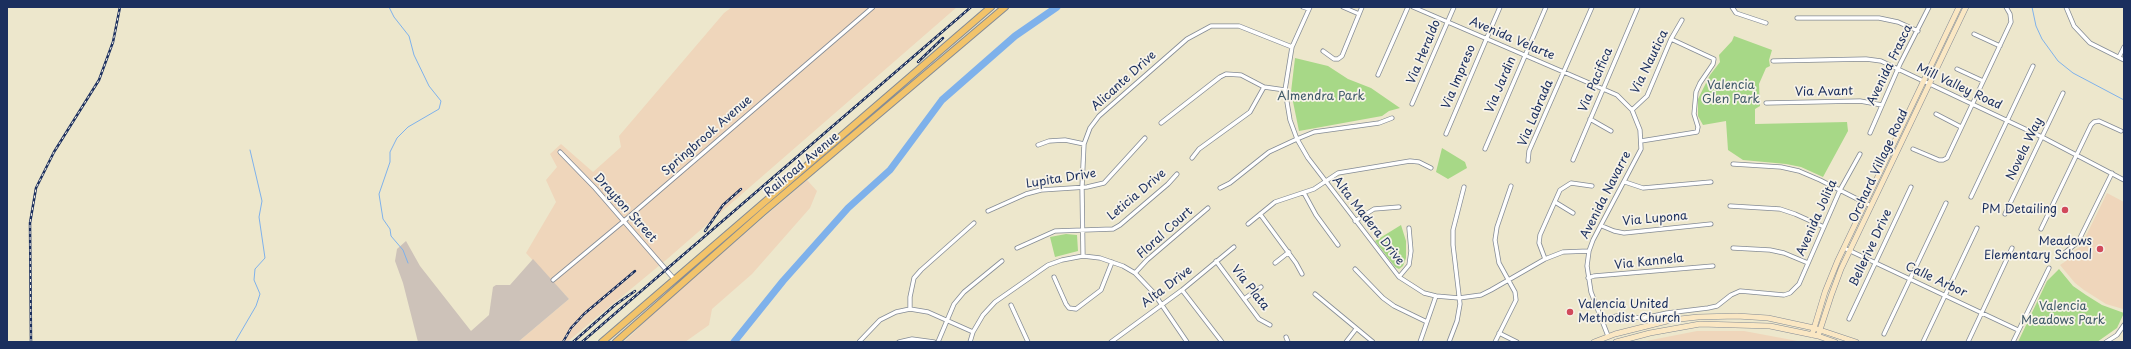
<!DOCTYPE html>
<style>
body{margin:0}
#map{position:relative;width:2131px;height:349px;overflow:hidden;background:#ede7cc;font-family:"Playpen Sans",sans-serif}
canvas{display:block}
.frame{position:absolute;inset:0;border:8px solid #1b2f5e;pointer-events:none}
</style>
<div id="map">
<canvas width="2131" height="349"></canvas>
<div class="frame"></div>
</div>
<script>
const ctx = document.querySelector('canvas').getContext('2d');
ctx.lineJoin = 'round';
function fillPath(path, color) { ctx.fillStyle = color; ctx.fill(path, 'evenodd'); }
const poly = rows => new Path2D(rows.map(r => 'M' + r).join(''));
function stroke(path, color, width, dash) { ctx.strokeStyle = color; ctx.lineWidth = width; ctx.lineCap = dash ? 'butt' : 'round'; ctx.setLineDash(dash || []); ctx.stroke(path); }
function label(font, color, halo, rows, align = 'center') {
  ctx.font = font + ' "Playpen Sans",sans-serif'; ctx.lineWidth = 3.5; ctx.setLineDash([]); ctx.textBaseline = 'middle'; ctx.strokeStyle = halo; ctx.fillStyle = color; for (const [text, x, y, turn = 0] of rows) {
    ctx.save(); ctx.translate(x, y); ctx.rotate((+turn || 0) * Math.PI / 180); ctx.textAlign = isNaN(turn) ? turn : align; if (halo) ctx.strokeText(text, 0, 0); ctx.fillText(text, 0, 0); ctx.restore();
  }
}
fillPath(poly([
 [732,7,957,7,666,260,567,342,518,342,569,299,526,253,556,202,546,180,557,167,550,154,561,144,593,172,621,147,619,136,724,13],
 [807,180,817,191,810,208,752,274,712,309,709,325,685,342,624,342,663,304],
 [2107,193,2124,202,2123,309,2106,304,2084,290,2075,283,2060,265,2066,261,2071,253,2081,246],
 [1697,331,1744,331,1803,342,1641,342]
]), '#efd6bb');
fillPath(poly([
 [406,241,420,266,471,331,489,315,493,287,496,285,510,285,533,259,569,299,518,342,418,342,403,283,395,261,397,249]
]), '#cdc2b9');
fillPath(poly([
 [1734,36,1772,50,1769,60,1770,66,1766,68,1759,84,1760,106,1755,109,1755,124,1847,122,1848,131,1823,177,1801,167,1786,164,1743,160,1728,150,1726,121,1703,125,1698,116,1698,99,1710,75,1720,62,1719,55,1732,41],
 [1295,58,1328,66,1348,79,1371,88,1400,108,1389,111,1382,116,1299,131,1291,92],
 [1442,148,1465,162,1467,168,1448,179,1436,172],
 [1401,225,1406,241,1406,258,1403,266,1399,269,1395,267,1375,241],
 [1066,234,1077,235,1078,251,1055,257,1050,237],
 [2059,269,2073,286,2086,295,2102,305,2124,313,2117,328,2097,342,2018,342,2047,281]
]), '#a7d887');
stroke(poly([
 [389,7,394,17,409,36,414,55,429,86,441,101,439,109,408,127,397,138,390,152,390,162,379,194,383,219,390,229,391,236,403,250,408,263],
 [2032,7,2036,26,2042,39,2058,61,2073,73,2124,100],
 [235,342,256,306,260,294,254,280,255,269,265,258,259,217,262,201,250,150]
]), '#7eb1eb', 1);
stroke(poly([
 [734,342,783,281,848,208,890,170,942,100,1015,36,1057,7]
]), '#7eb1eb', 7);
const street = poly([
 [1303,7,1309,9],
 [1310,7,1292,47,1285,90,1290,120,1297,139,1308,158,1399,277,1424,293,1436,296,1459,298,1481,295,1491,290,1545,259,1563,252,1589,251],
 [1343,7,1359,14],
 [1413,7,1617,95,1632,110,1640,130,1641,149,1593,240,1589,251,1587,266,1591,292,1608,336],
 [1732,7,1736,13,1766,23],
 [2066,7,2074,26,2090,43,2124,60],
 [1797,18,1879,18,1898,22,1918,31],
 [1974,34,2000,46],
 [1323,51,1334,59,1338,59,1342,56,1362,7],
 [2119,57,2124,47],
 [1773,61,1866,59,1881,61,2042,137,2124,180],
 [1957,69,1983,81],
 [1378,75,1408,7],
 [1766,103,1860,101,1882,105],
 [1412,104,1454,7],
 [1632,110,1647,96,1671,39,1682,20],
 [1936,114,1961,127],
 [1590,119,1611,131],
 [1161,123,1220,77,1226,74,1241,75,1264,87,1285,90],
 [1870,133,1900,64,1929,7],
 [1446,134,1500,7],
 [1641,141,1697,132,1698,127,1694,114,1696,92,1700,83,1713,64,1714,59,1671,39],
 [1038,145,1049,141,1065,140,1084,144],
 [1485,149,1546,7],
 [1913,149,1939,160,1943,160,1947,158,2011,22,2010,14,2006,7],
 [560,152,595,188,675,280],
 [1192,158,1199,149,1250,112,1264,87],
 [1573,160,1638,7],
 [1528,161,1529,151,1592,7],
 [1733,164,1781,167,1799,171,1820,180,1871,206],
 [1625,182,1643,188,1711,182],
 [1220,188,1230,183,1269,152,1297,139,1314,132,1379,123,1392,118],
 [1304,193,1316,215,1338,245],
 [1971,197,2033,66],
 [1555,202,1573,213],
 [1730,206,1780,209,1795,214,1824,227],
 [988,211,1026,194,1041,190,1087,187,1104,183,1145,138],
 [1260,214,1296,263,1302,274],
 [2005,214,2063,93],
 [1355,221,1374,209,1399,207],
 [1248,224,1275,202,1314,189,1338,173,1410,161,1419,162,1431,168],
 [1602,226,1614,231,1624,233,1711,224],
 [2041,229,2091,125,2094,122,2099,121,2121,131],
 [1017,248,1055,231,1113,229,1120,225,1168,184,1177,174],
 [1733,248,1770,250,1784,253,1808,263],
 [1844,248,2018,330],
 [2062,255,2078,242,2112,173],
 [1083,256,1082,187,1084,144,1090,128,1099,116,1187,39,1211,26,1239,26,1292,47],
 [1545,259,1539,243,1540,235,1560,190,1571,183,1592,186],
 [1216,261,1259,319,1270,325],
 [1275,263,1289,252],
 [1355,269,1383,298,1394,306,1427,322],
 [1135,273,1147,260,1208,208],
 [1054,277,1066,304,1069,308,1076,309,1101,290,1112,262],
 [1399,277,1409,265,1411,251,1409,228],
 [1588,278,1594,276,1713,266],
 [553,280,624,221,873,7],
 [1182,290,1222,342],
 [1315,294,1373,342],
 [1244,299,1261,287],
 [1011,305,1028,342],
 [910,309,910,297,914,278,921,270,974,223],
 [1601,319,1617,316,1644,318,1667,313,1708,308,1717,306,1731,295,1740,291,1784,295,1790,293,1799,284,1840,190,1860,154],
 [1849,319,1911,187],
 [1499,333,1517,342],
 [1884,334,1946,203],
 [1286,337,1288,342],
 [859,342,880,320,896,312,910,309,928,312,973,332],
 [899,342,912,339,934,342],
 [938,342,954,304,964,292,1002,261],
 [970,342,973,332,983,315,995,302,1048,265,1062,260,1083,256,1100,258,1123,266,1135,273,1153,292,1187,342],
 [1111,342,1182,290,1234,247],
 [1346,342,1356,329],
 [1420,342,1436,296],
 [1449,342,1457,321,1460,304,1453,245,1453,230,1464,187],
 [1495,342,1516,300,1515,292,1499,263,1495,240,1497,227,1511,186],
 [1923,342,1977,228],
 [1968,342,2012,248],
 [2013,342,2049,268],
 [2106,342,2117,335,2124,325]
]);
const secondary = poly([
 [1812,335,1825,292,1838,260,1959,7],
 [1818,336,1831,296,1841,269,1966,7],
 [1594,342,1615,334,1671,320,1698,317,1737,316,1768,318,1814,328,1856,342],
 [1616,342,1650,333,1700,324,1770,326,1818,336,1835,342]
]);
const primary = poly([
 [602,342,991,7],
 [616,342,763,212,1005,7]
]);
stroke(street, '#848b95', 5);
stroke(secondary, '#848b95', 6);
stroke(primary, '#848b95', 8);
stroke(street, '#fff', 3.5);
stroke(secondary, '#fae7c3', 5);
stroke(primary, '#f2c36a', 6);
const rail = poly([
 [918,62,943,38],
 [705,231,723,205,741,189],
 [31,342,30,223,36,188,54,152,99,80,113,42,120,7],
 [563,342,571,328,584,314,635,271],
 [573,342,615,305,635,291],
 [582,342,971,7]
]);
stroke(rail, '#1b2f5e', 2.5);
stroke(rail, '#f7f3e8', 1, [3]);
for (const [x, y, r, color] of [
 [2065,210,4,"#d1495b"],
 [2100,249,4,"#d1495b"],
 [1570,312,4,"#d1495b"]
]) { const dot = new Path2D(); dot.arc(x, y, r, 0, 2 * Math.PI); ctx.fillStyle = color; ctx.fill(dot); stroke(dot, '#f7f3e8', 1.5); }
label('12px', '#1b2f5e', '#f7f3e8', [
 ["Avenida Velarte",1512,39,23],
 ["Via Heraldo",1424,52,-67],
 ["Via Nautica",1650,62,-64],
 ["Avenida Frasca",1890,65,-64],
 ["Via Impreso",1459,77,-67],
 ["Via Pacifica",1596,80,-67],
 ["Alicante Drive",1124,81,-42],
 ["Via Jardin",1501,85,-67],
 ["Mill Valley Road",1959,87,25],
 ["Via Avant",1824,92,-1],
 ["Via Labrada",1536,113,-67],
 ["Springbrook Avenue",707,136,-41],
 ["Novela Way",2025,149,-64],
 ["Railroad Avenue",802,165,-40],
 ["Orchard Village Road",1879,166,-65],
 ["Lupita Drive",1061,179,-9],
 ["Leticia Drive",1137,195,-40],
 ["Avenida Navarre",1606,195,-63],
 ["Drayton Street",625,208,48],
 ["Avenida Jolita",1817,218,-66],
 ["Via Lupona",1655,219,-5],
 ["Alta Madera Drive",1368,221,52],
 ["Floral Court",1165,233,-42],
 ["Bellerive Drive",1871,248,-65],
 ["Via Kannela",1649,262,-6],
 ["Calle Arbor",1936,280,25],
 ["Alta Drive",1167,287,-37],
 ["Via Plata",1250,288,52]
]);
label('12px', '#3e5968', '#f7f3e8', [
 ["Valencia",1731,86],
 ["Glen Park",1731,100],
 ["Almendra Park",1321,97],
 ["Valencia",2063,307],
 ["Meadows Park",2063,321]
]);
label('12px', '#1b2f5e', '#f7f3e8', [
 ["PM Detailing",2057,210],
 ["Meadows",2092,242],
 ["Elementary School",2092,256],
 ["Valencia United",1578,305,"left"],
 ["Methodist Church",1578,319,"left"]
], 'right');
</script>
